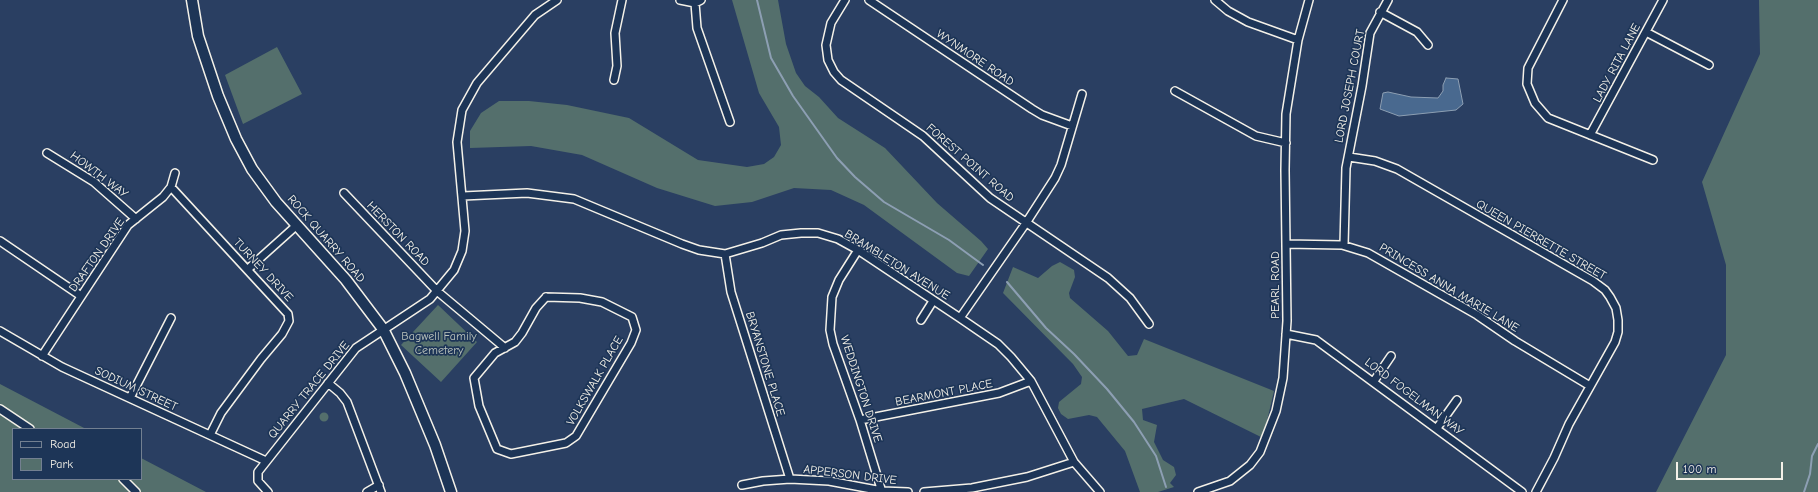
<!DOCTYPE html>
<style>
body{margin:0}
#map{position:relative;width:1818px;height:492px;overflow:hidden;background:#2a3f62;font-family:"Comic Neue",sans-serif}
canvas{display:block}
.legend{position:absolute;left:12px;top:428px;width:130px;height:52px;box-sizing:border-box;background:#1d3557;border:1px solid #738091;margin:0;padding:5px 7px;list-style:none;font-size:12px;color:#f4f1e8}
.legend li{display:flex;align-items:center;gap:8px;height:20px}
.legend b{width:20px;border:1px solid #738091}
.scale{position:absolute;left:1676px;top:462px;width:107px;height:18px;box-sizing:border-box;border:2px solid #f4f1e8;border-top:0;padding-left:5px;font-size:12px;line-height:14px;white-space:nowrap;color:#f4f1e8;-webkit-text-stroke:3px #1d3557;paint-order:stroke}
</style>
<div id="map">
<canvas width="1818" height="492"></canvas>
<ul class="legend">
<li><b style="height:5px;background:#1d3557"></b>Road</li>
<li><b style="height:11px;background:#546f6c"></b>Park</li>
</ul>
<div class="scale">100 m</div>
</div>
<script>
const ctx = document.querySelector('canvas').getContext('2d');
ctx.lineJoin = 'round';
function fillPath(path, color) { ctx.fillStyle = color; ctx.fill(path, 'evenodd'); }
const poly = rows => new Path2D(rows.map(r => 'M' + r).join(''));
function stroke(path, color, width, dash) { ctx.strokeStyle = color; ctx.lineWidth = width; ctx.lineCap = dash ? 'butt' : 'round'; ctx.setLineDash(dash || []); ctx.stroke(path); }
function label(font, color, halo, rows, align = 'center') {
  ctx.font = font + ' "Comic Neue",sans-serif'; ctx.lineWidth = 3.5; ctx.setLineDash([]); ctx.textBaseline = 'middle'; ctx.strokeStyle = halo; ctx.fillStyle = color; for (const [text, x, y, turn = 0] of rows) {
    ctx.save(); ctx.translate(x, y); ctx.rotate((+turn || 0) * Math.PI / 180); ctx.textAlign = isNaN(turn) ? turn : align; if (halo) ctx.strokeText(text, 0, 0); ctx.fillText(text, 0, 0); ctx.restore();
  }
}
fillPath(poly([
 [732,0,778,0,786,44,796,73,805,86,819,97,838,118,885,148,937,203,981,241,988,249,969,276,957,273,864,205,831,190,794,188,752,202,715,206,657,188,582,155,531,146,470,148,470,131,481,113,499,101,529,101,567,105,629,118,698,160,747,167,764,164,774,157,781,145,779,127,759,93],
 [1759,0,1818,0,1818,492,1656,492,1726,355,1726,265,1702,182,1760,54],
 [277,47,302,94,243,124,225,75],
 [1060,262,1074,270,1075,277,1069,293,1070,298,1108,331,1128,356,1137,355,1144,339,1274,391,1263,438,1184,399,1142,409,1143,420,1157,425,1154,442,1163,460,1174,467,1176,475,1170,483,1174,487,1158,492,1140,492,1125,451,1097,417,1089,415,1068,419,1061,414,1058,408,1059,402,1081,384,1082,377,1073,364,1003,293,1013,267,1038,278,1052,266],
 [438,305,477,342,441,382,401,345],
 [0,384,86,429,13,429,13,479,141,479,141,458,206,492,0,492],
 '319.5 417a4.5 4.5 0 1 1 9 0a4.5 4.5 0 1 1-9 0Z'
]), '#546f6c');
const water = poly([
 [1446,78,1458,79,1463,104,1456,110,1399,116,1380,109,1383,93,1388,92,1411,97,1438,98,1443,91,1443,85,1446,78]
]);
fillPath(water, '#49698f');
stroke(water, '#8d9fb3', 1);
stroke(poly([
 [757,0,771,58,793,96,837,158,855,177,884,202,949,240,983,265],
 [1007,282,1046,328,1074,354,1107,389,1134,422,1156,456,1166,487],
 [1804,492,1810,474,1812,456,1818,444]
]), '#8d9fb3', 2);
const minor = poly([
 [680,0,695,3,701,0],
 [845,0,831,23,826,45,828,60,834,72,841,80,923,136,990,198,1108,278,1130,298,1149,324],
 [869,0,1032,109,1042,115,1072,126],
 [1563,0,1528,68,1527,84,1535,103,1548,118,1653,160],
 [695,3,697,28,730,122],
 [1380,12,1417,32,1428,45],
 [1646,32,1709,65],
 [1298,40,1309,0],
 [614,80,617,66,615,33,622,0],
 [1175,91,1256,136,1286,143],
 [1590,135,1663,0],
 [47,153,94,182,136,219],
 [1349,157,1375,161,1397,169,1593,281,1605,290,1610,297,1616,308,1618,320,1618,332,1615,342,1569,424,1554,458,1536,492],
 [171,187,288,314,289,321,282,334,261,359,221,413,210,435],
 [344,193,437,291,505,348],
 [463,196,527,193,574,199,682,244,699,250,725,254,762,243,781,235,801,233,818,233,838,239,858,250,960,318,998,344,1011,357,1031,381,1074,462,1100,492],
 [0,241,81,296],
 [1286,244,1342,245,1368,253,1477,315,1515,341,1590,386],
 [1344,245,1346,168,1362,86,1370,33,1388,0],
 [858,250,839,280,832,297,830,330,833,344,860,420,882,492],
 [725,254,731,292,790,479],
 [248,269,297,225],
 [546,297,580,298,602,302,632,317,636,330,631,343,576,436,566,443,511,454,497,449,479,406,474,378,495,353,515,342,522,333,536,308,546,297],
 [960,318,1026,223,1055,178,1061,165,1082,94],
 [921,320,933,301],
 [0,331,62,367,266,461],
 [1286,334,1316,340,1522,492],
 [42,356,128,225,163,197,171,187,175,173],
 [1374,381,1391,356],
 [328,383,340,393,347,402,381,492],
 [130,398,171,318],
 [0,409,30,429],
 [860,420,999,393,1031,381],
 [1437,428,1457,400],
 [123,479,136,492],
 [742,485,763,481,790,479,829,481,882,491,908,492],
 [268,492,258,481,258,472,356,348,430,299,454,270,462,251,465,231,457,142,462,110,477,83,535,15,557,0],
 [367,492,379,485],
 [924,492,972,488,1027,477,1074,462],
 [1198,492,1230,481,1250,465,1260,452,1276,411,1283,378,1287,321,1285,170,1286,114,1298,40,1248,22,1228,11,1215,0]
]);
const secondary = poly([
 [192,0,198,36,218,96,236,139,252,169,276,202,346,280,383,329,405,373,435,445,451,492]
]);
stroke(minor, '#f4f1e8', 10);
stroke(secondary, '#f4f1e8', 13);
stroke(minor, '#1d3557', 7);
stroke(secondary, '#1d3557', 10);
label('12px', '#f4f1e8', '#1d3557', [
 ["WYNMORE ROAD",975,58,34],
 ["LADY RITA LANE",1617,63,-62],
 ["LORD JOSEPH COURT",1350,86,-79],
 ["FOREST POINT ROAD",970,163,41],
 ["HOWTH WAY",99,175,37],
 ["HERSTON ROAD",398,234,46],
 ["ROCK QUARRY ROAD",326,239,49],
 ["QUEEN PIERRETTE STREET",1541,240,30],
 ["DRAFTON DRIVE",97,255,-55],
 ["BRAMBLETON AVENUE",897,265,32],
 ["TURNEY DRIVE",263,270,47],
 ["PEARL ROAD",1276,285,-90],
 ["PRINCESS ANNA MARIE LANE",1449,288,31],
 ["BRYANSTONE PLACE",765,364,73],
 ["VOLKSWALK PLACE",595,381,-60],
 ["SODIUM STREET",136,389,25],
 ["WEDDINGTON DRIVE",861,389,72],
 ["QUARRY TRACE DRIVE",309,390,-51],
 ["BEARMONT PLACE",944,393,-11],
 ["LORD FOGELMAN WAY",1414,397,37],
 ["APPERSON DRIVE",850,475,7]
]);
label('12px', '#bcc4bd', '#1d3557', [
 ["Bagwell Family",439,337],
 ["Cemetery",439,351]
]);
</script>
